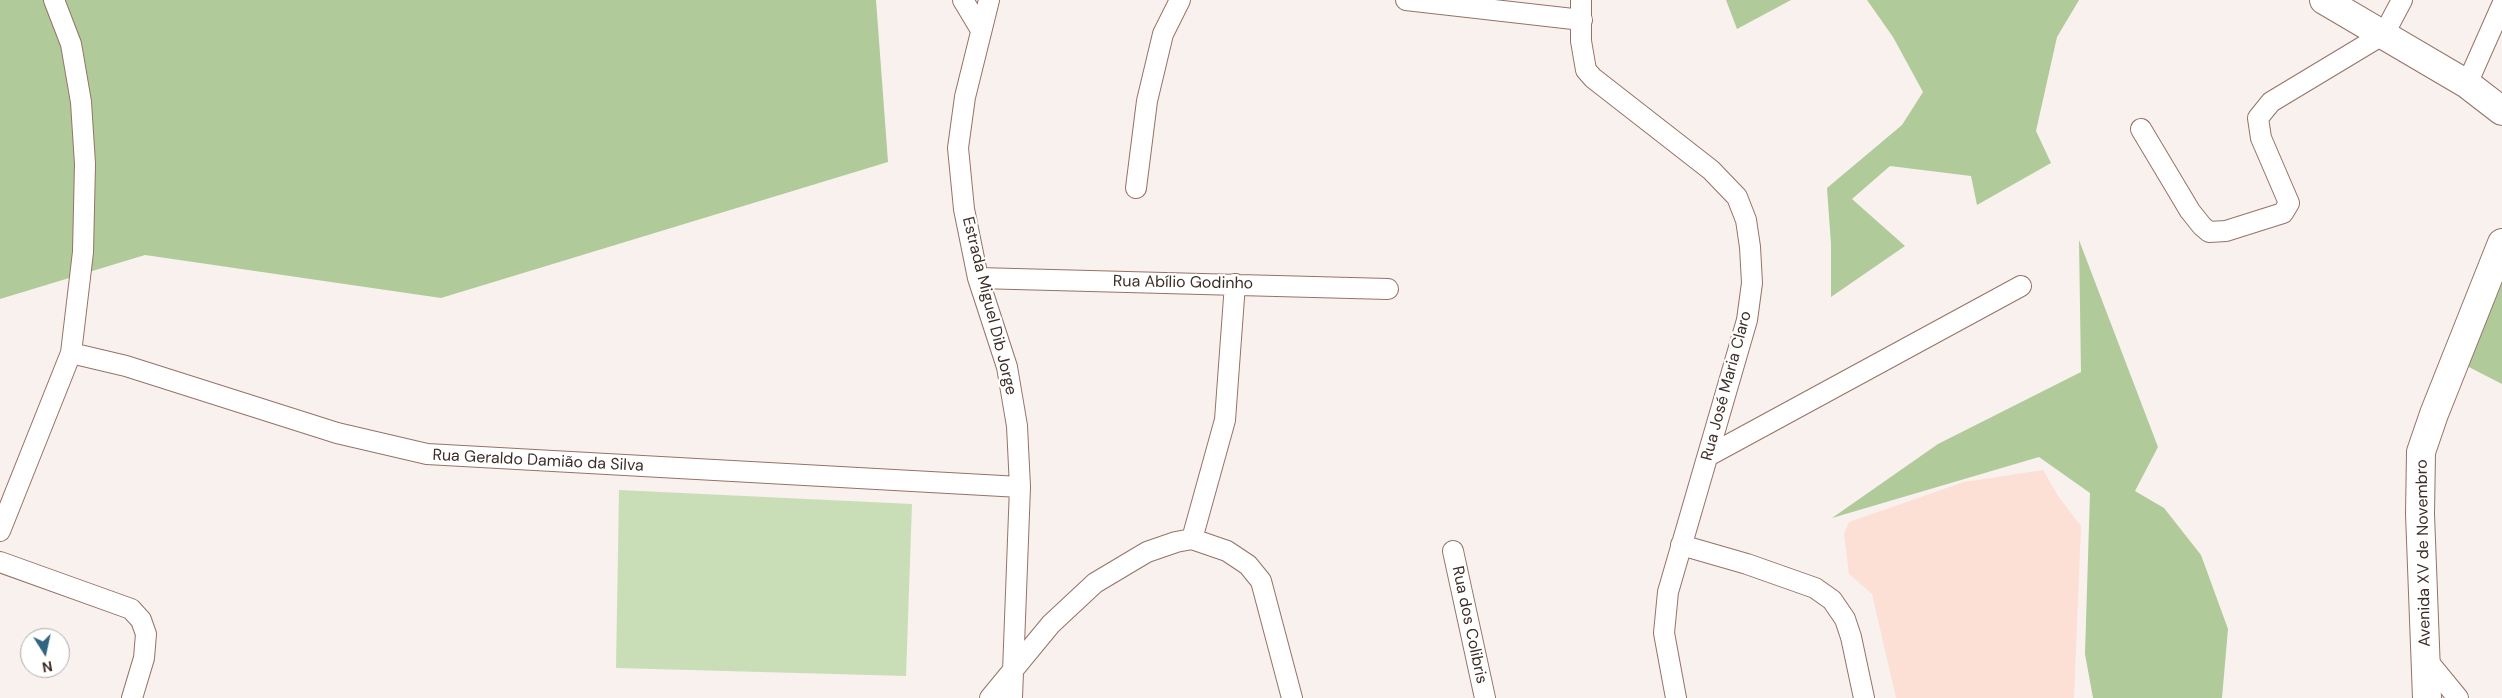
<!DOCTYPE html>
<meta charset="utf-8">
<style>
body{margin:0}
#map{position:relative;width:2502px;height:698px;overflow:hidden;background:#f9f1ee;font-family:"DM Sans",sans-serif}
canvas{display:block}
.north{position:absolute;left:20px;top:628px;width:50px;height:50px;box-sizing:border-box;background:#fff;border:1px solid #b1aba9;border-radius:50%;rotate:170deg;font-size:14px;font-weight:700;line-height:20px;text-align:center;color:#3d2e28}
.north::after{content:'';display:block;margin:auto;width:18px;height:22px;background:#316481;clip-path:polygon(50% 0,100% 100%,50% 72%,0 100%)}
</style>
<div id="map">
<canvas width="2502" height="698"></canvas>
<div class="north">N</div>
</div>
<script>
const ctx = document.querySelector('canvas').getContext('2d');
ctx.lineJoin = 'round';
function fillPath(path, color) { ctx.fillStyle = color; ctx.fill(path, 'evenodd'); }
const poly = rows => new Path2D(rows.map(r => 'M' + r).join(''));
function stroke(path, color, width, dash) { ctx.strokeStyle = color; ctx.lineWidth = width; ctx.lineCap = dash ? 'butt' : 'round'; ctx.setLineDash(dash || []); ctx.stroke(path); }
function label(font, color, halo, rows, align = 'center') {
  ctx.font = font + ' "DM Sans",sans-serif'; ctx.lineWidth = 4.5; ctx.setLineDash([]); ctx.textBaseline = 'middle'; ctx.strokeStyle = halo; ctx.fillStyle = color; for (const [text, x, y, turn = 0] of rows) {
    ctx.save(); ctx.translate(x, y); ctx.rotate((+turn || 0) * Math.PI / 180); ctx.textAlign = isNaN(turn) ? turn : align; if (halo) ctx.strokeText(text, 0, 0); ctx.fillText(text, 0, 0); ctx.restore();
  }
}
fillPath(poly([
 [2043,470,2058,496,2081,526,2074,698,1896,698,1872,594,1849,574,1844,534,1849,522,1964,482]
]), '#fcdfd5');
fillPath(poly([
 [619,490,912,504,906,676,616,668]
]), '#c9deb7');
fillPath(poly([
 [0,0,876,0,888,162,441,298,145,255,0,299],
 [1726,0,1791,0,1737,29],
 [1867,0,2079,0,2057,37,2036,131,2051,163,1977,205,1971,176,1890,166,1852,199,1905,246,1831,297,1831,244,1827,188,1902,125,1923,92,1893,37],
 [2079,240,2158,447,2135,491,2164,508,2201,555,2228,629,2222,698,2093,698,2085,654,2090,493,2039,457,1832,518,1938,444,2081,372],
 [2502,283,2502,384,2463,364]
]), '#b0ca9a');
const street = poly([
 [963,0,981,30],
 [989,0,965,97,958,148,964,209,978,278,1007,367,1017,426,1020,487,1012,698],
 [1406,0,1582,20],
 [1581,0,1581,41,1586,70,1593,78,1711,170,1737,197,1746,220,1750,247,1752,283,1747,320,1668,592,1664,633,1676,698],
 [2467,84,2502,5],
 [2141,129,2190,211,2202,226,2209,232,2226,231,2283,213,2289,203,2261,138,2258,118,2271,102,2384,34,2402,0],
 [1136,188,1147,101,1163,34,1180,0],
 [978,278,1388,289],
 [71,353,126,366,337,433,427,454,1020,487],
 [1708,456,2021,286],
 [0,531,71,353,83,252,85,164,81,102,71,44,54,0],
 [1192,539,1225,420,1235,284],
 [1681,545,1747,564,1815,588,1832,600,1845,619,1851,637,1864,698],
 [1453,551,1485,698],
 [0,562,131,609,141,620,146,634,144,658,132,698],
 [2426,659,2458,698],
 [990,698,1051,624,1095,583,1147,552,1176,542,1192,539,1227,551,1248,565,1261,581,1292,698]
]);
const secondary = poly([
 [2324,0,2467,84,2502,111],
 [2427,698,2420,514,2421,452,2434,414,2502,243]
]);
stroke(street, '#967266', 22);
stroke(secondary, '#967266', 30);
stroke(street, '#fff', 20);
stroke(secondary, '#fff', 28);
label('16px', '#3d2e28', '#fff', [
 ["Rua Abílio Godinho",1183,283,1],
 ["Estrada Miguel Dib Jorge",989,306,76],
 ["Rua José Maria Claro",1727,386,-75],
 ["Rua Geraldo Damião da Silva",538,461,3],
 ["Avenida XV de Novembro",2424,553,-91],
 ["Rua dos Colibris",1469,625,78]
]);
</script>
